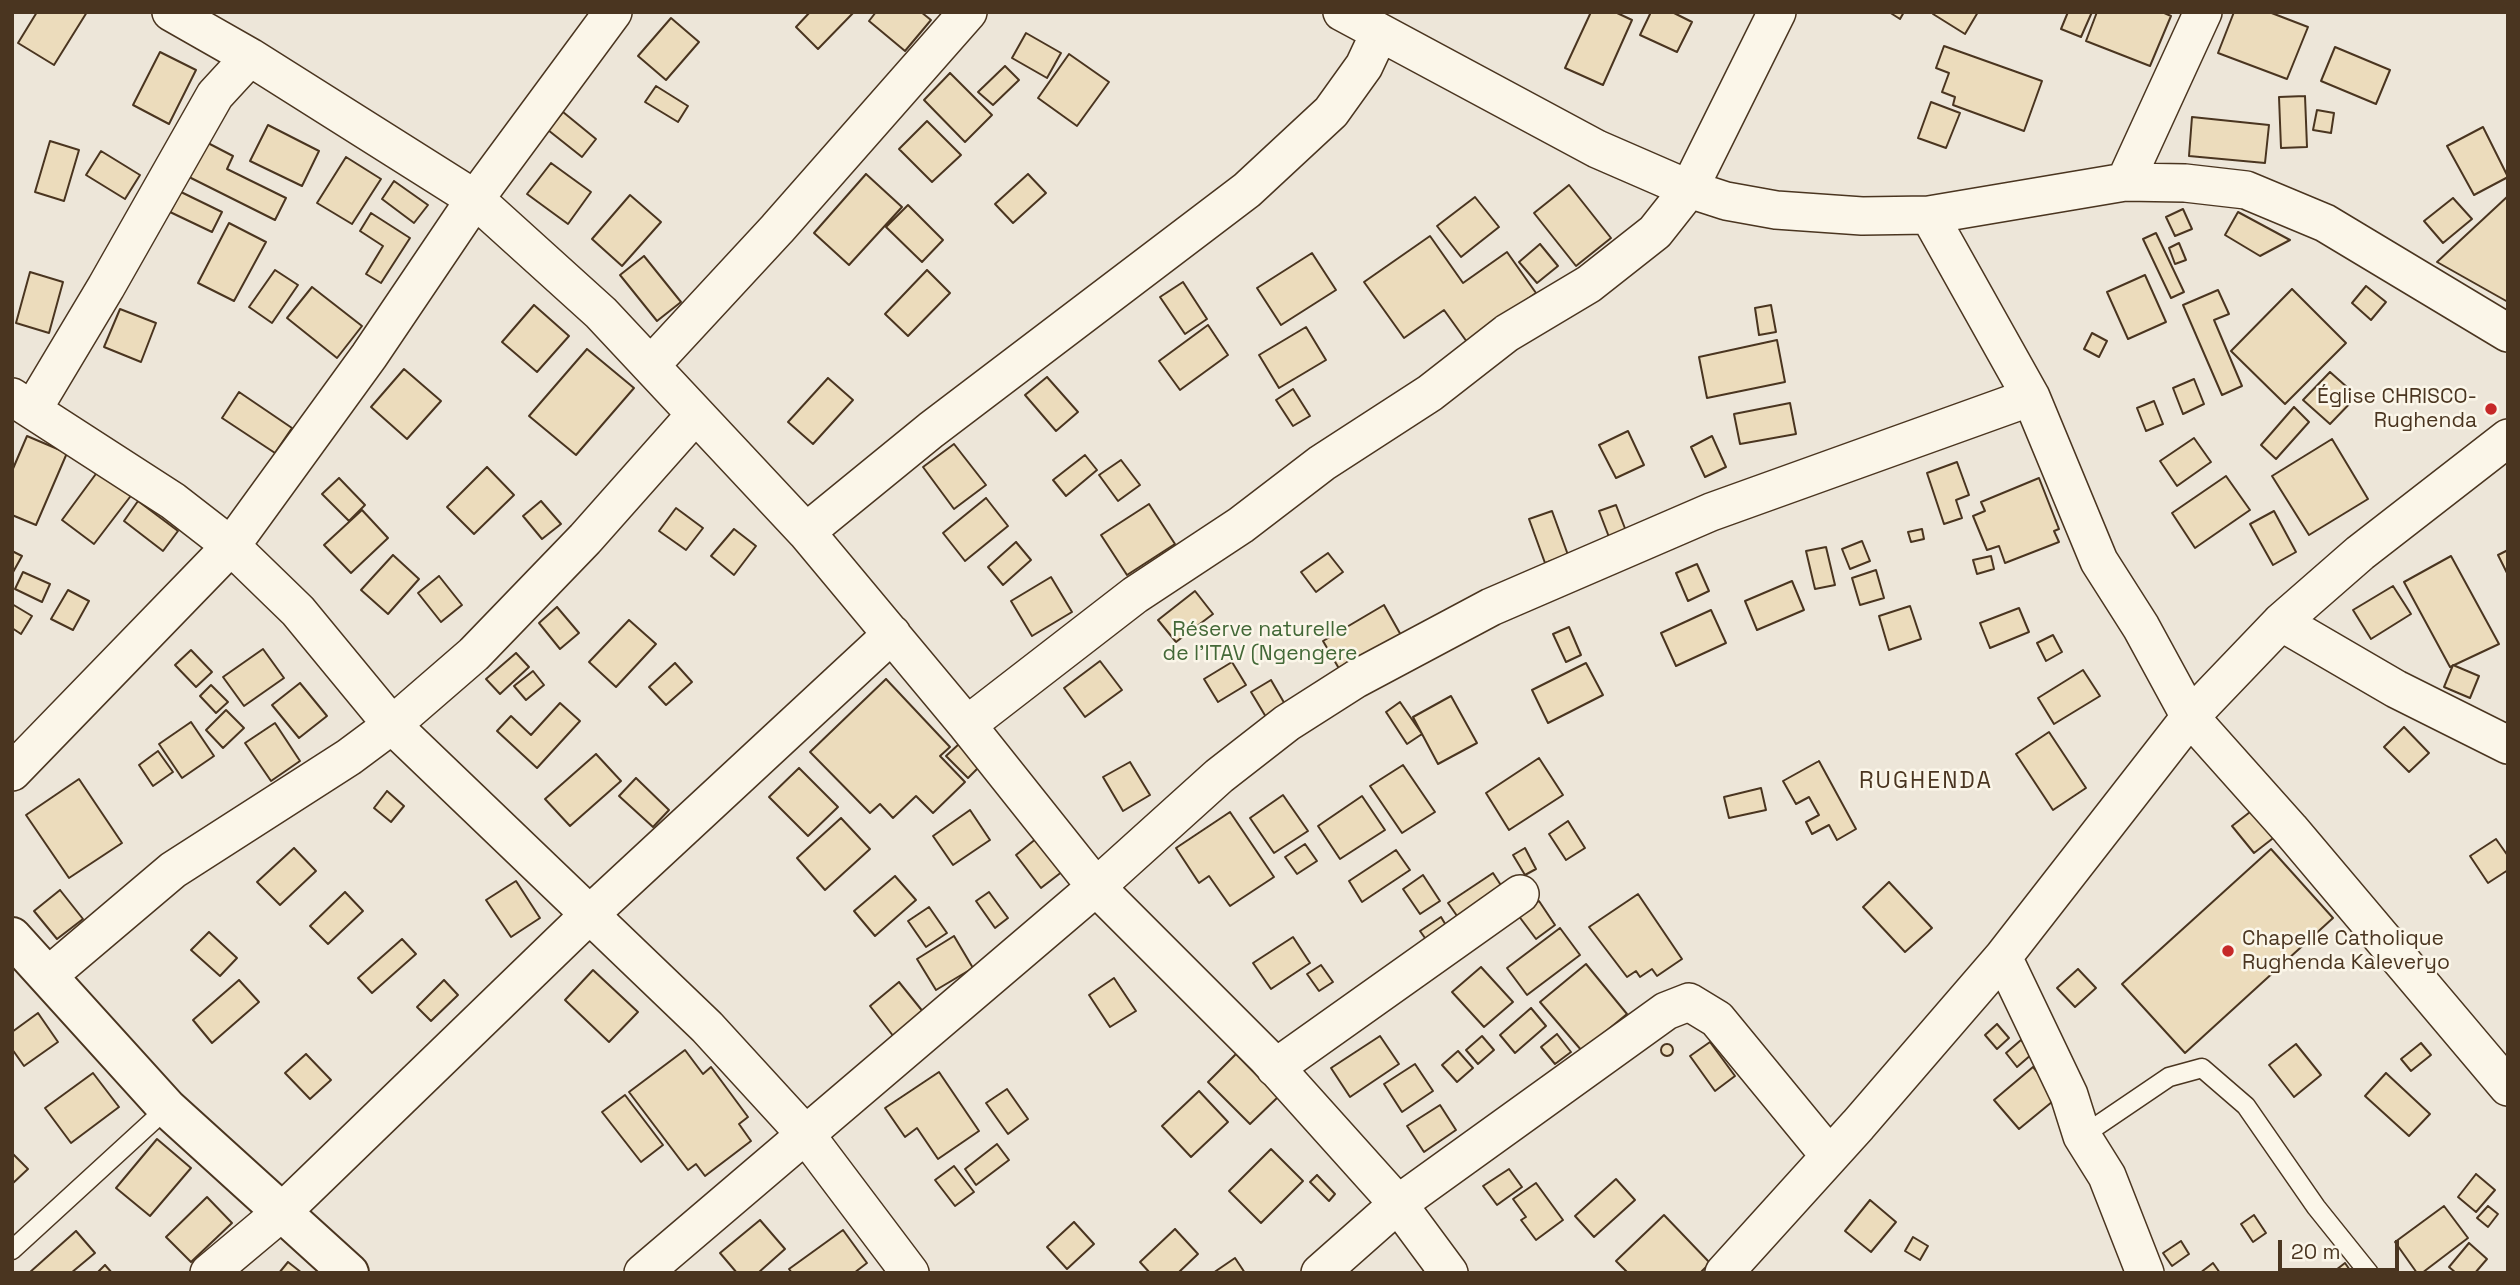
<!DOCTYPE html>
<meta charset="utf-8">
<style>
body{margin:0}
#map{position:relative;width:2520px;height:1285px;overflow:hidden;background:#fbf6e9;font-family:"Space Grotesk",sans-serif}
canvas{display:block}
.frame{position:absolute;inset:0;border:14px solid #4a3520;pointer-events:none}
.scale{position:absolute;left:2278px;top:1240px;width:121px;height:32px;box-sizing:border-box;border:4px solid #4a3520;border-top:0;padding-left:9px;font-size:21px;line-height:24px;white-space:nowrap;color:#4a3520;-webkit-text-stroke:5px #fbf6e9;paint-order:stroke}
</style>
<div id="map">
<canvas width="2520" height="1285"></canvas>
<div class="frame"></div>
<div class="scale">20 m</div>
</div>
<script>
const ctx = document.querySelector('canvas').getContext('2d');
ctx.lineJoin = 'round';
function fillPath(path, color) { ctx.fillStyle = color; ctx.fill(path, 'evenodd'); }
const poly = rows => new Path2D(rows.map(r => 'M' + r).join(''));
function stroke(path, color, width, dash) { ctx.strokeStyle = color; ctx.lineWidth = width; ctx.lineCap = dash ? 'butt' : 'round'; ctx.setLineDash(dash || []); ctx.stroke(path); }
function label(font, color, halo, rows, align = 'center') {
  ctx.font = font + ' "Space Grotesk",sans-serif'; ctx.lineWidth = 5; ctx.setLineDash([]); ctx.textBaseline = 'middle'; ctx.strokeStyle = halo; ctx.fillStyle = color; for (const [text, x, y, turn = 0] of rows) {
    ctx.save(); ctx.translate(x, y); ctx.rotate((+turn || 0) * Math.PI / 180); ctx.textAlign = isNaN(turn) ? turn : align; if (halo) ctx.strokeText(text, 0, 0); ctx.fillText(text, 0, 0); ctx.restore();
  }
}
const green = poly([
 [12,12,2508,12,2508,1273,12,1273,12,12]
]);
fillPath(green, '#ede6d9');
stroke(green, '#887966', 2);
const building = poly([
 [37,12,87,12,54,65,18,43,37,12],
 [810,12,854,12,818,49,796,27,810,12],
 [876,12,921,12,931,20,905,51,869,21,876,12],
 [1591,12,1615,12,1632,20,1603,85,1565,68,1591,12],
 [1651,12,1672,12,1692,22,1677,52,1640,35,1651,12],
 [1889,12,1904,12,1900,19,1889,12],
 [1934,12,1978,12,1965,34,1933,14,1934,12],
 [2068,12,2092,12,2081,37,2061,29,2068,12],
 [2097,12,2162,12,2171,16,2150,66,2086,41,2097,12],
 [2234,12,2269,12,2308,27,2287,79,2218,53,2234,12],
 [671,18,699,42,666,80,638,56,671,18],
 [1026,33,1061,53,1047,78,1012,58,1026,33],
 [1944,46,2042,81,2024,131,1953,105,1955,97,1942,92,1949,73,1936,68,1944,46],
 [2335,47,2390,70,2376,104,2321,81,2335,47],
 [160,52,196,70,169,124,133,105,160,52],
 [1069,54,1109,82,1077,126,1038,98,1069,54],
 [1005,66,1019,80,993,105,978,92,1005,66],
 [950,73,992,115,965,142,924,100,950,73],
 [656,86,688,106,678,122,645,102,656,86],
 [2305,96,2307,147,2281,148,2279,97,2305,96],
 [1931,102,1960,113,1946,148,1918,138,1931,102],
 [2317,110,2334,113,2331,133,2313,130,2317,110],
 [563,112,596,139,582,157,548,130,563,112],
 [2192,117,2269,125,2265,163,2189,156,2192,117],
 [927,121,961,155,932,182,899,149,927,121],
 [268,125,319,151,302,186,250,161,268,125],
 [2483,127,2508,177,2474,195,2447,146,2483,127],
 [50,141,79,150,64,201,35,192,50,141],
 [206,142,233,156,227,169,286,198,275,220,189,177,206,142],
 [101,151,140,175,125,199,86,175,101,151],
 [346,157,381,179,352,224,317,203,346,157],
 [551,163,591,192,568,224,527,194,551,163],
 [866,174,902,207,849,265,814,233,866,174],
 [1028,174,1046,193,1013,223,995,204,1028,174],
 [394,181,428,205,414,223,382,199,394,181],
 [1569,185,1611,238,1576,266,1534,213,1569,185],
 [181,192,222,212,212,232,170,212,181,192],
 [630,195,661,222,622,266,592,239,630,195],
 [2508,196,2508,302,2437,262,2508,196],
 [1475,197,1499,227,1461,257,1437,226,1475,197],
 [2453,198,2472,219,2443,243,2424,221,2453,198],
 [908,205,943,240,922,262,886,227,908,205],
 [2183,209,2192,229,2175,236,2166,217,2183,209],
 [2238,212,2290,240,2260,256,2225,235,2238,212],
 [371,213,410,238,381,283,366,274,383,246,360,231,371,213],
 [229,223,266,242,234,301,198,283,229,223],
 [2156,233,2184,292,2171,298,2143,239,2156,233],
 [1430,236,1463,283,1507,252,1536,293,1467,342,1444,310,1404,338,1364,282,1430,236],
 [2179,243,2186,260,2175,264,2169,248,2179,243],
 [1540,244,1558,266,1537,283,1519,262,1540,244],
 [1312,253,1336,290,1281,325,1257,288,1312,253],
 [644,256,681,302,657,321,620,275,644,256],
 [275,270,298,285,272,323,249,307,275,270],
 [927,270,950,293,908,336,885,314,927,270],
 [30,272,63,282,49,333,16,323,30,272],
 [2145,275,2166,322,2128,339,2107,292,2145,275],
 [1183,282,1207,319,1185,334,1160,297,1183,282],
 [2366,286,2386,302,2371,320,2352,303,2366,286],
 [312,287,362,326,337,358,287,318,312,287],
 [2292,289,2346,343,2285,404,2231,351,2292,289],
 [2218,290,2229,314,2214,320,2242,386,2222,395,2183,305,2218,290],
 [534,305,569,336,537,372,502,342,534,305],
 [1771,305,1776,332,1759,335,1755,308,1771,305],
 [120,309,156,323,141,362,104,347,120,309],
 [1208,325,1228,355,1180,390,1159,361,1208,325],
 [1306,327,1326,360,1279,388,1259,355,1306,327],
 [2092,333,2107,341,2099,357,2084,349,2092,333],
 [1777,340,1785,382,1707,398,1699,357,1777,340],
 [587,349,634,388,576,455,529,416,587,349],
 [404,369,441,401,407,439,371,407,404,369],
 [2330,372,2357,396,2330,424,2303,400,2330,372],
 [1047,377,1078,412,1056,431,1025,395,1047,377],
 [828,378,853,400,813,444,788,422,828,378],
 [2194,379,2204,404,2183,414,2173,388,2194,379],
 [1293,389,1310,416,1293,426,1276,400,1293,389],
 [239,392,292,428,275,453,222,418,239,392],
 [2154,401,2163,424,2146,431,2137,408,2154,401],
 [1790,403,1796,434,1740,444,1734,414,1790,403],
 [2294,407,2309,422,2276,459,2261,445,2294,407],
 [1628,431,1644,465,1616,478,1599,445,1628,431],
 [27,436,67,453,36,525,12,515,12,471,27,436],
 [1712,436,1726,467,1705,477,1691,447,1712,436],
 [2194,438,2211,462,2177,486,2160,461,2194,438],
 [2332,439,2368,499,2309,535,2272,476,2332,439],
 [954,444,986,485,954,509,923,467,954,444],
 [1085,455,1097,470,1066,496,1053,480,1085,455],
 [1121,460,1140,485,1118,501,1099,475,1121,460],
 [1957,462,1969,495,1956,500,1962,518,1944,524,1927,473,1957,462],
 [101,467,133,493,94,544,62,520,101,467],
 [487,467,514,495,474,534,447,507,487,467],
 [2226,476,2250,510,2195,548,2172,513,2226,476],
 [339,478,365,505,349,521,322,494,339,478],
 [2039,478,2059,529,2054,531,2059,542,2005,563,1999,546,1987,550,1973,516,1985,511,1981,502,2039,478],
 [986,498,1008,526,965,561,943,533,986,498],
 [138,501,178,531,163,551,124,521,138,501],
 [541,501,561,524,542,539,523,516,541,501],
 [1149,504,1175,544,1127,575,1101,535,1149,504],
 [1616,505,1626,531,1609,537,1599,511,1616,505],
 [676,508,703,528,686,550,659,531,676,508],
 [362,510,388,538,351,573,324,545,362,510],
 [1552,511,1568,555,1545,563,1529,519,1552,511],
 [2274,511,2296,552,2273,565,2250,524,2274,511],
 [734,529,756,546,734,575,711,556,734,529],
 [1922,529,1924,539,1911,542,1908,532,1922,529],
 [1862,541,1870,561,1850,569,1842,549,1862,541],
 [1016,542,1031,560,1003,585,988,567,1016,542],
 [1826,547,1835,585,1815,589,1806,551,1826,547],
 [2508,550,2508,575,2498,555,2508,550],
 [12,551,22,556,12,574,12,551],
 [1328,553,1343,572,1316,592,1301,572,1328,553],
 [393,555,419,579,388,614,361,590,393,555],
 [1991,556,1994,569,1977,574,1973,560,1991,556],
 [2451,556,2499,644,2450,667,2404,582,2451,556],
 [1697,564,1709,591,1688,601,1676,573,1697,564],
 [1876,570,1884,598,1860,605,1852,578,1876,570],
 [23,572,50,584,42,602,15,589,23,572],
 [439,576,462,605,441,622,418,593,439,576],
 [1051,577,1072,612,1032,636,1011,601,1051,577],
 [1792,581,1804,610,1757,630,1745,601,1792,581],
 [2393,586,2411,614,2371,639,2353,610,2393,586],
 [68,590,89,601,73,630,51,619,68,590],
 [1195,591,1213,614,1176,642,1158,620,1195,591],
 [12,604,32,616,21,634,12,628,12,604],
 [1384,605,1402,637,1341,672,1323,641,1384,605],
 [1910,606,1921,639,1889,650,1879,616,1910,606],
 [557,607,579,633,560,649,539,623,557,607],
 [2019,608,2029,632,1990,648,1980,623,2019,608],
 [1711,610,1726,643,1676,666,1661,633,1711,610],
 [629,620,656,644,616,687,589,662,629,620],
 [1569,627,1581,655,1566,662,1553,634,1569,627],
 [2053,635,2062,652,2046,661,2037,643,2053,635],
 [263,649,284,678,244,706,223,677,263,649],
 [191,650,212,672,196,687,175,665,191,650],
 [516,653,529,667,500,694,486,679,516,653],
 [1100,661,1122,690,1085,717,1064,688,1100,661],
 [1232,662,1246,685,1218,702,1204,679,1232,662],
 [675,663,692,682,666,705,649,687,675,663],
 [1586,663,1603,695,1548,723,1532,690,1586,663],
 [2453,665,2479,676,2470,698,2444,687,2453,665],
 [2083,670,2100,696,2054,724,2038,698,2083,670],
 [533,671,544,685,526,700,514,686,533,671],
 [886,679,950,747,940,756,965,782,933,813,916,796,893,818,880,804,870,813,810,752,886,679],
 [1271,680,1286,706,1266,717,1251,692,1271,680],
 [300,683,327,716,299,738,272,705,300,683],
 [211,685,228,702,216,713,200,696,211,685],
 [1451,696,1477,743,1438,764,1413,717,1451,696],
 [1400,702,1422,734,1407,744,1386,712,1400,702],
 [560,703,580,721,537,768,497,731,511,716,531,735,560,703],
 [226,710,244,728,223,748,206,730,226,710],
 [191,722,214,756,182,778,159,744,191,722],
 [275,723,300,761,271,781,245,743,275,723],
 [2404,727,2429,753,2409,772,2384,747,2404,727],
 [2049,732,2086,788,2053,810,2016,754,2049,732],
 [959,744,980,766,968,778,946,756,959,744],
 [158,751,173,772,153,786,139,765,158,751],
 [596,754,621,781,570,826,545,799,596,754],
 [1539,758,1563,795,1509,830,1486,793,1539,758],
 [1819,761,1856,829,1837,840,1829,825,1812,834,1806,822,1819,815,1809,797,1796,804,1783,781,1819,761],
 [1130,762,1150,795,1123,811,1103,777,1130,762],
 [1403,765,1435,812,1402,833,1370,786,1403,765],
 [799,768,838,807,808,836,769,797,799,768],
 [636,778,669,810,653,827,619,796,636,778],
 [79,779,122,843,69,878,26,815,79,779],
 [1761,788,1766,810,1729,818,1724,797,1761,788],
 [387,791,404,806,391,822,374,808,387,791],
 [1283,795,1308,831,1274,853,1250,818,1283,795],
 [1362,796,1385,830,1340,859,1318,826,1362,796],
 [2259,805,2281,832,2254,853,2232,826,2259,805],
 [970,810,990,840,953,865,933,836,970,810],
 [1230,812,1274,877,1230,906,1209,876,1199,883,1176,848,1230,812],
 [841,818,870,849,825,890,797,858,841,818],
 [1568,821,1585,848,1566,860,1549,834,1568,821],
 [1037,838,1063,871,1041,888,1016,855,1037,838],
 [2496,839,2508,856,2508,870,2488,883,2470,856,2496,839],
 [1305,844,1317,861,1297,874,1285,857,1305,844],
 [294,848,316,871,280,905,257,882,294,848],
 [1525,848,1536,869,1525,875,1513,855,1525,848],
 [2271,849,2333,918,2185,1053,2122,984,2271,849],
 [1396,850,1410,870,1362,902,1349,881,1396,850],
 [1493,873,1506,893,1462,923,1448,903,1493,873],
 [1423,875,1440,901,1420,914,1403,889,1423,875],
 [895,876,916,900,875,936,854,911,895,876],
 [516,881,540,918,511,937,486,900,516,881],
 [1889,882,1932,928,1905,952,1863,907,1889,882],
 [60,890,83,919,57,939,34,911,60,890],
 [345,892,363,911,328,944,310,926,345,892],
 [989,892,1008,918,995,928,976,901,989,892],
 [1638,894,1682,959,1657,976,1652,969,1640,977,1636,971,1627,977,1589,927,1638,894],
 [1539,901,1555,925,1536,939,1518,915,1539,901],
 [929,907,947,933,926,947,908,921,929,907],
 [1441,917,1450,932,1430,945,1420,931,1441,917],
 [1560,928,1580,955,1527,995,1507,968,1560,928],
 [209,932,237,958,220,976,191,950,209,932],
 [954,936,973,968,936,990,917,959,954,936],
 [1293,937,1310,963,1271,989,1253,963,1293,937],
 [402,939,416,954,372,993,358,978,402,939],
 [1586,964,1627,1014,1582,1051,1540,1002,1586,964],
 [1321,965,1333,982,1319,991,1307,974,1321,965],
 [1481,967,1513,1002,1484,1027,1452,992,1481,967],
 [2078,969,2096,988,2075,1007,2057,988,2078,969],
 [593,970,638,1012,609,1042,565,1000,593,970],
 [1114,978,1136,1011,1110,1027,1089,995,1114,978],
 [239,980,259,1002,212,1043,193,1020,239,980],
 [444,980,458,995,431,1021,417,1007,444,980],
 [899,982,924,1013,894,1037,870,1006,899,982],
 [1531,1008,1546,1026,1515,1053,1500,1035,1531,1008],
 [38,1013,58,1042,24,1066,12,1049,12,1032,38,1013],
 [1997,1024,2009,1038,1997,1049,1985,1035,1997,1024],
 [1557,1034,1571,1052,1555,1064,1541,1047,1557,1034],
 [1380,1036,1399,1064,1350,1097,1331,1068,1380,1036],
 [1482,1036,1494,1050,1478,1064,1466,1050,1482,1036],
 [2021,1040,2032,1054,2017,1067,2006,1053,2021,1040],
 [1710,1042,1735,1076,1715,1091,1690,1056,1710,1042],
 [2421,1043,2431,1055,2411,1071,2401,1059,2421,1043],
 [2296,1044,2321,1075,2294,1097,2269,1065,2296,1044],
 '1661 1050a6 6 0 1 1 12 0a6 6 0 1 1-12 0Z',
 [685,1050,703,1074,711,1067,748,1117,739,1124,751,1141,705,1176,696,1164,688,1170,629,1092,685,1050],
 [1458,1051,1473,1068,1457,1082,1442,1065,1458,1051],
 [306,1054,331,1080,310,1099,285,1073,306,1054],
 [1236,1054,1278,1097,1250,1124,1208,1082,1236,1054],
 [1415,1064,1433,1091,1402,1112,1384,1084,1415,1064],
 [2033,1067,2058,1097,2019,1129,1994,1100,2033,1067],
 [939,1072,979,1131,938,1159,917,1128,905,1137,885,1108,939,1072],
 [93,1073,119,1107,71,1143,45,1108,93,1073],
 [2386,1073,2430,1114,2409,1136,2365,1096,2386,1073],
 [1007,1089,1028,1119,1008,1134,986,1103,1007,1089],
 [1199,1091,1228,1122,1191,1157,1162,1126,1199,1091],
 [625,1095,663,1145,641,1162,602,1112,625,1095],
 [1440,1105,1456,1130,1424,1152,1407,1126,1440,1105],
 [157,1139,191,1168,150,1216,116,1188,157,1139],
 [997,1144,1009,1160,976,1185,965,1169,997,1144],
 [1271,1149,1303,1181,1261,1223,1229,1191,1271,1149],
 [12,1153,28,1169,12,1184,12,1153],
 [954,1166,974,1192,955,1206,935,1180,954,1166],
 [1509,1169,1522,1187,1497,1205,1483,1186,1509,1169],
 [2476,1174,2495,1190,2476,1212,2458,1197,2476,1174],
 [1317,1175,1335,1194,1329,1201,1310,1182,1317,1175],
 [1616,1179,1635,1200,1594,1237,1575,1216,1616,1179],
 [1536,1183,1563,1220,1536,1240,1521,1220,1526,1217,1513,1199,1536,1183],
 [207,1197,232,1223,191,1262,166,1237,207,1197],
 [1870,1200,1896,1222,1871,1252,1845,1231,1870,1200],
 [2444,1206,2468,1238,2422,1273,2417,1273,2395,1242,2444,1206],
 [2488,1206,2498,1214,2488,1227,2477,1218,2488,1206],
 [1664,1215,1710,1263,1700,1273,1628,1273,1616,1261,1664,1215],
 [2254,1215,2266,1233,2253,1242,2241,1224,2254,1215],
 [760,1220,785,1249,758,1273,737,1273,720,1253,760,1220],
 [1074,1222,1094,1244,1067,1269,1047,1247,1074,1222],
 [1175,1229,1198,1254,1178,1273,1150,1273,1140,1262,1175,1229],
 [843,1230,867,1263,854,1273,792,1273,789,1269,843,1230],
 [76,1231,95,1253,71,1273,29,1273,76,1231],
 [1913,1237,1928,1246,1920,1260,1905,1251,1913,1237],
 [2181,1241,2189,1254,2172,1266,2163,1253,2181,1241],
 [2469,1243,2487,1259,2475,1273,2456,1273,2449,1267,2469,1243],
 [1235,1258,1245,1273,1213,1273,1235,1258],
 [288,1262,302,1273,279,1273,288,1262],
 [2213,1263,2220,1273,2200,1273,2213,1263],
 [2345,1263,2352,1273,2332,1273,2345,1263],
 [105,1265,112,1273,97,1273,105,1265]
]);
fillPath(building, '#ecdcbc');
stroke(building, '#4a3520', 2);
const service = poly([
 [2082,1136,2169,1077,2202,1068,2246,1106,2316,1207,2369,1273],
 [12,1250,167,1108]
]);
const minor = poly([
 [171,12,250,57,475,199,601,313,806,532,967,725,1096,887,1266,1057,1398,1204,1449,1273],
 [1342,12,1597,149,1689,189,1726,201,1776,210,1862,216,1929,215,2125,182,2185,183,2246,190,2325,223,2508,333],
 [2125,182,2203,12],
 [1929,215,2031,397,2099,561,2141,627,2190,717,2290,829,2508,1087],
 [651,365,777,229,968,12],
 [12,397,173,501,231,546,298,611,392,725,707,1027,806,1135,910,1273],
 [33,409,106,287,215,95,250,57],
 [806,532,931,430,1247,190,1331,112,1364,66,1379,34],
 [2281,622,2396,689,2508,745],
 [967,725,1135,595,1241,525,1322,463,1430,393,1507,333,1589,284,1655,232,1689,189,1777,12],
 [12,772,231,546,369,356,475,199,613,12],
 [2003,957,2069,1095,2082,1136,2107,1176,2145,1273],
 [49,975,173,870,349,757,392,725,474,654,585,539,695,415],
 [1275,1068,1520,894],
 [209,1273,283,1211,589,915,892,634],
 [643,1273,1096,887,1219,776,1287,723,1356,679,1491,607,1711,512,2031,397],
 [1320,1273,1398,1204,1666,1011,1689,1002,1717,1019,1828,1154],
 [1724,1273,1858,1125,2003,957,2190,717,2281,622,2360,553,2508,438]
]);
const tertiary = poly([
 [12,937,167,1108,349,1273]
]);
stroke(service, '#4a3520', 21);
stroke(minor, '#4a3520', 40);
stroke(tertiary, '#4a3520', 42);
stroke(service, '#fbf6e9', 18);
stroke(minor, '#fbf6e9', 37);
stroke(tertiary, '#fbf6e9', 38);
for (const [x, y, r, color] of [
 [2491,409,7,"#c62828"],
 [2228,951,7,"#c62828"]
]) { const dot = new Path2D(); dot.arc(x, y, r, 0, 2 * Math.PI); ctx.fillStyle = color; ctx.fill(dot); stroke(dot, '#fbf6e9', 2.5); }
label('21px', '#4a3520', '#fbf6e9', [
 ["Église CHRISCO-",2477,397],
 ["Rughenda",2477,421],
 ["Chapelle Catholique",2242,939,"left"],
 ["Rughenda Kaleveryo",2242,963,"left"]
], 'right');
label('21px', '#436837', '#fbf6e9', [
 ["Réserve naturelle",1260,630],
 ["de l'ITAV (Ngengere",1260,654]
]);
ctx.letterSpacing = '2px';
label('23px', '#4a3520', '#fbf6e9', [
 ["RUGHENDA",1926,782]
]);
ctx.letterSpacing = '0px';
</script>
